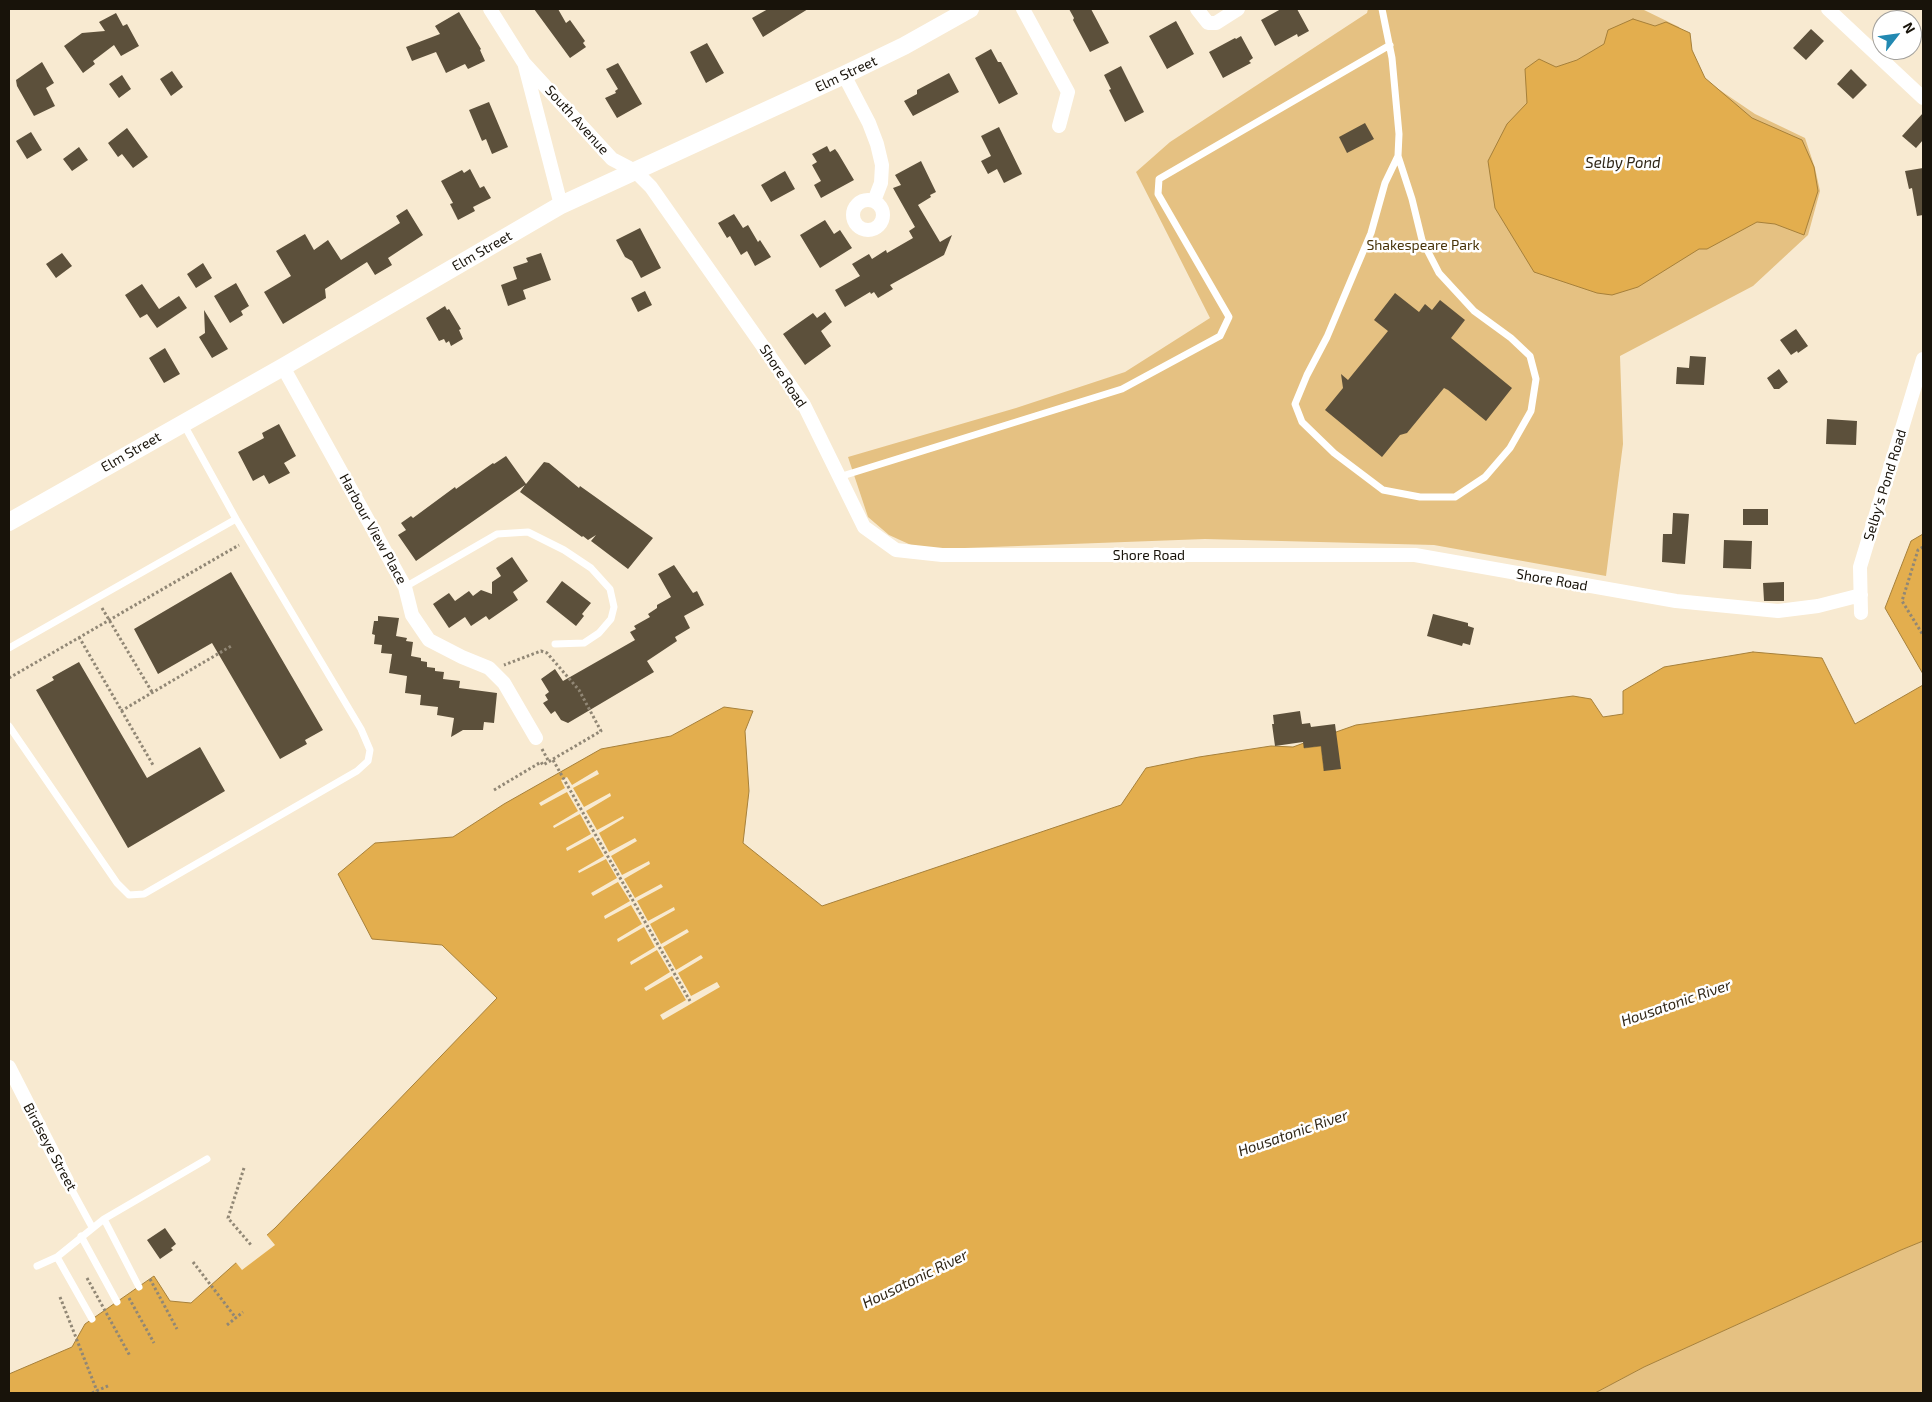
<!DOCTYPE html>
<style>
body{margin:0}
#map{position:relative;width:1932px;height:1402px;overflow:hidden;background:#f8ead1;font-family:"Exo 2",sans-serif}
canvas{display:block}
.frame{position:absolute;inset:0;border:10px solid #18130a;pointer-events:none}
.north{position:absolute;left:1872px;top:10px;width:50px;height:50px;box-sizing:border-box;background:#fff;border:1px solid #a3a19d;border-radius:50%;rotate:60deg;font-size:14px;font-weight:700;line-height:20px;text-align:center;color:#18130a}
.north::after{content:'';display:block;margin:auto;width:18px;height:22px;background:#2289b2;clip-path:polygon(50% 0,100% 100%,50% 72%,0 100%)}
</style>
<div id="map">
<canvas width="1932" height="1402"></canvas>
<div class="frame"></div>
<div class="north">N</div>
</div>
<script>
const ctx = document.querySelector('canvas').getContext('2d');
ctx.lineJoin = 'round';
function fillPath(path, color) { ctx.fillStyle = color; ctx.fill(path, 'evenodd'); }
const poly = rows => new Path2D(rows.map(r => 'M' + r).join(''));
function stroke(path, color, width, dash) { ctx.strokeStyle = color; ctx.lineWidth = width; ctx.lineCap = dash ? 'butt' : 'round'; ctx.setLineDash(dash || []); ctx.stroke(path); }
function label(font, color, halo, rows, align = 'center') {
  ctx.font = font + ' "Exo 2",sans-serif'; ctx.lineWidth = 5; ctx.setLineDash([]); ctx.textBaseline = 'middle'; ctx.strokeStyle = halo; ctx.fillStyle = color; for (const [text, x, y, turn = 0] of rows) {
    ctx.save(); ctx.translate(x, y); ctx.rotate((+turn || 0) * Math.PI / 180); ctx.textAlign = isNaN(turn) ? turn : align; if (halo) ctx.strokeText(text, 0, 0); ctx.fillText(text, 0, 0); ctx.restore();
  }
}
fillPath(poly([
 [1368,9,1642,9,1679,27,1702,78,1755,114,1805,138,1815,168,1820,191,1808,235,1753,286,1620,356,1623,444,1606,576,1434,545,1205,539,938,549,911,545,889,535,868,517,848,457,1016,408,1125,372,1210,318,1136,172,1170,142,1367,13],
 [1923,1241,1923,1393,1595,1393,1644,1367,1901,1250]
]), '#e5c182');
const water = poly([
 [1633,19,1655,26,1666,22,1690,33,1692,50,1705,78,1752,118,1802,140,1814,167,1818,191,1804,235,1775,224,1757,222,1707,249,1699,249,1638,287,1612,295,1597,293,1534,272,1495,208,1488,161,1507,124,1527,103,1525,69,1539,59,1556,67,1577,60,1604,44,1608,30,1633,19],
 [1923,534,1923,674,1885,608,1911,541,1923,534],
 [1753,652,1822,658,1855,724,1923,685,1923,1241,1901,1250,1644,1367,1595,1393,9,1393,9,1374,72,1347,85,1324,154,1276,170,1301,191,1303,275,1228,497,998,442,945,372,939,338,874,375,843,453,837,504,804,601,749,671,736,724,707,753,711,745,731,749,791,743,843,822,906,1121,805,1146,768,1199,757,1271,746,1293,747,1304,743,1304,748,1321,746,1324,771,1336,732,1356,725,1573,696,1591,699,1603,717,1623,714,1623,691,1664,667,1753,652]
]);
fillPath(water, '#e3ae4e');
stroke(water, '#a6803a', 1);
fillPath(poly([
 [597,770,599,774,573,788,584,807,610,793,611,796,586,811,597,830,623,816,624,818,599,833,609,852,635,838,637,841,611,856,622,875,649,861,650,864,624,879,635,898,661,884,663,887,637,901,648,921,674,907,675,910,650,924,661,944,687,929,689,932,663,947,676,970,701,955,703,958,678,973,691,996,717,982,720,987,663,1020,660,1015,686,1000,672,976,646,991,644,988,670,972,657,950,631,965,630,962,655,947,644,927,618,942,617,939,642,924,631,905,605,919,604,916,630,901,618,882,593,896,591,893,617,878,606,859,579,873,578,871,604,856,593,837,567,851,566,848,591,834,580,814,554,828,553,826,578,811,567,792,541,806,539,803,565,788,561,780,567,777,572,785],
 [266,1234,275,1245,242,1270,234,1260]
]), '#f8ead1');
fillPath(poly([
 [534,9,558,9,566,23,570,20,585,41,583,43,586,47,570,58],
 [768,9,808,9,763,37,752,18],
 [1069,9,1091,9,1109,43,1090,52,1073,20,1074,18],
 [1281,9,1297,9,1309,31,1298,37,1297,34,1275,46,1261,20],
 [459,12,481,49,480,50,485,61,468,69,465,64,446,73,436,52,412,61,406,47,440,34,435,26],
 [116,13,123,26,127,24,139,46,121,56,114,45,93,61,95,64,83,73,64,46,82,33,105,31,99,22],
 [1176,21,1194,54,1167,69,1149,36],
 [1811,29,1824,41,1806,60,1793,48],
 [1241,36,1253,58,1249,61,1251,63,1223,78,1209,52,1235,38,1236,39],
 [707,43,724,73,706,83,690,52],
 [991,49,998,62,1001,62,1018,94,999,104,975,58],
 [42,62,54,83,46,88,55,106,34,116,17,86,16,80],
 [618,63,642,104,617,118,605,98,616,93,615,91,618,89,606,69],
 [1121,66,1144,112,1125,122,1109,90,1111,89,1104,75],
 [1851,69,1867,85,1853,99,1837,84],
 [172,71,183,87,171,96,160,79],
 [949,73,959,92,913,116,904,101,917,94,917,90],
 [122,75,131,89,119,98,109,84],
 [489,102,508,147,492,154,486,139,482,141,469,110],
 [1923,113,1923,140,1916,148,1902,136],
 [1365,123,1374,139,1347,153,1339,137],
 [999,127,1022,174,1004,183,997,169,988,174,981,161,991,156,981,136],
 [127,128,148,157,133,168,122,154,118,157,108,143],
 [31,132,42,150,27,159,16,141],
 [827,146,830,152,835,149,838,153,854,180,821,198,814,185,821,181,812,165,817,162,812,154],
 [79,147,88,160,72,171,63,159],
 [921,161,936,192,930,195,931,197,918,205,940,242,952,235,944,255,890,285,893,289,878,298,874,292,871,294,870,292,845,307,835,290,860,276,852,264,869,254,872,259,886,250,887,253,913,238,909,231,915,227,893,188,901,185,895,175],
 [1923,168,1923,215,1917,216,1912,188,1909,189,1905,171],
 [470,169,480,188,484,186,491,198,473,207,475,211,458,220,450,204,453,203,441,181,462,170,464,173],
 [785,171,795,189,771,202,761,185],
 [407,209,423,235,388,258,392,265,375,275,367,262,325,289,326,298,283,324,264,292,291,276,276,251,305,234,314,250,328,240,341,260,400,223,396,216],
 [734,214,743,228,748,225,758,242,760,240,771,257,755,266,747,251,741,255,730,236,727,238,718,223],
 [825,220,834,234,840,230,852,248,820,268,800,235],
 [640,228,661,268,641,278,632,261,625,257,616,240],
 [62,253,72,266,56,278,46,264],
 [541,253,551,280,523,290,526,299,508,306,501,285,517,279,513,267,528,262,526,258],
 [203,263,212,278,196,288,187,274],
 [236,283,249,306,241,311,243,315,230,323,214,296],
 [142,284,159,309,179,296,187,308,157,328,147,314,140,318,125,295],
 [645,291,652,305,638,312,631,298],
 [1395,293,1419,312,1425,304,1432,310,1440,300,1465,320,1451,338,1512,388,1486,421,1448,390,1444,388,1407,433,1400,435,1382,457,1325,410,1343,388,1341,374,1348,380,1388,331,1374,320],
 [445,306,447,310,449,309,461,329,459,330,463,339,451,346,449,341,446,343,444,339,439,341,426,318],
 [204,310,228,349,212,358,199,337,205,333],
 [825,312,832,322,821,331,831,346,805,365,783,334,813,313,817,318],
 [1796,329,1808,346,1798,353,1797,351,1791,355,1780,340],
 [165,348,180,374,164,383,149,358],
 [1690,356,1706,357,1704,385,1676,384,1677,367,1689,368],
 [1779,369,1788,382,1779,389,1774,389,1767,378],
 [1827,419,1857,421,1856,445,1826,444],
 [279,424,296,456,284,463,290,473,269,484,264,475,253,481,238,452,264,438,262,433],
 [506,456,526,484,544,462,549,463,579,488,580,486,653,538,628,569,591,541,596,535,588,540,583,536,582,537,520,492,525,485,416,561,398,535,406,530,401,523,411,516,413,518,455,487,456,489,493,463,494,464],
 [1743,509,1768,509,1768,525,1743,525],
 [1673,513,1689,514,1685,564,1662,562,1663,534,1672,534],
 [1724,540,1752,541,1751,569,1723,568],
 [512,557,528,581,513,592,518,600,489,620,486,616,471,626,465,617,449,628,433,604,449,593,455,601,469,591,473,596,481,590,492,594,492,582,501,576,496,568],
 [674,565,693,593,697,591,704,605,684,616,690,628,675,637,677,641,647,661,654,672,568,723,561,720,555,711,551,714,543,703,548,700,545,695,549,692,541,679,555,669,563,681,635,640,630,632,636,629,634,626,650,617,648,614,657,608,657,605,671,597,658,574],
 [231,572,323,730,305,740,307,744,280,759,212,643,158,674,134,629],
 [562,581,591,603,582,614,584,616,576,626,546,602],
 [1784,582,1784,601,1764,601,1763,583],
 [1433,614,1468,623,1468,626,1474,628,1470,645,1463,643,1462,646,1427,636],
 [378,616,399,618,396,636,407,638,406,641,413,642,411,656,421,658,421,661,427,662,427,667,435,668,435,671,444,672,443,679,460,681,459,688,497,693,494,723,484,722,483,730,463,730,451,737,454,718,437,715,438,707,420,705,421,695,405,693,407,676,389,673,392,654,381,653,382,645,374,644,375,635,372,634,374,621,378,621],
 [79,662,147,778,200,747,225,791,128,848,36,690,54,680,52,677],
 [1300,711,1302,724,1310,723,1311,727,1335,724,1341,769,1324,771,1321,746,1304,748,1303,742,1275,746,1272,724,1274,724,1273,715],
 [165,1228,176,1244,171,1248,173,1250,160,1259,147,1240]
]), '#5c503b');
stroke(poly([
 [1923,547,1918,550,1902,601,1923,635],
 [102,608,152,692],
 [79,637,153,765],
 [9,678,239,545],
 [121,711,233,645],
 [542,749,549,762],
 [553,760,690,1001],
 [494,790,541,762,543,765,601,731,579,690,547,653,541,651,504,665],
 [244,1168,228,1218,251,1245],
 [193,1262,236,1318],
 [87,1278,130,1356],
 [150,1279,177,1329],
 [60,1297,97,1391],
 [129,1298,154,1343],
 [227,1325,243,1312],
 [92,1393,110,1385]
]), '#918775', 3, [2.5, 2.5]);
stroke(poly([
 [1382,9,1392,58,1399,134,1398,156],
 [1398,156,1412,199,1422,240,1439,273,1474,311,1511,338,1530,356,1536,379,1531,411,1510,448,1485,477,1455,497,1420,497,1383,490,1334,453,1302,422,1295,404,1307,375,1327,337,1354,273,1371,233,1385,183,1398,156],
 [839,477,1122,389,1220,336,1229,317,1158,194,1159,179,1390,45],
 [405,587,497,534,528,532,564,550,591,568,610,589,614,607,611,619,599,633,584,643,555,644],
 [9,648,236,519],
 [9,726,117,883,129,895,144,894,357,771,368,761,370,750,361,729,236,519,183,423],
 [67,1181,92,1227],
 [104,1219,139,1287],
 [81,1236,117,1302],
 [57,1257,92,1319],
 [37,1266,57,1257,104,1219,207,1159]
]), '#fff', 7);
stroke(poly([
 [490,9,524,63,612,159,635,171,651,187,804,405,864,527,896,550,942,555,1415,555,1676,601,1778,611,1818,606,1861,595],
 [1023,9,1068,92,1059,126],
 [1197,9,1208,23,1216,23,1238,9],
 [1828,9,1923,98],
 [525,66,561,205],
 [844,75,869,123,877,144,882,165,881,183,874,201],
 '853 215a15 15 0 1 1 30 0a15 15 0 1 1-30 0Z',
 [283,367,405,587,412,615,429,640,462,657,489,668,504,683,536,738],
 [1861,613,1860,567,1923,359],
 [9,1067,67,1181]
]), '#fff', 14);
stroke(poly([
 [9,522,283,367,561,205,844,75,904,46,970,9]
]), '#fff', 18);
label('14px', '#18130a', '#fff', [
 ["Elm Street",846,74,-25],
 ["South Avenue",577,120,48],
 ["Elm Street",482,251,-30],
 ["Shore Road",783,376,56],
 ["Elm Street",131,452,-30],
 ["Selby's Pond Road",1885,485,-73],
 ["Harbour View Place",373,529,61],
 ["Shore Road",1149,555],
 ["Shore Road",1552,580,10],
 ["Birdseye Street",50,1147,62]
]);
label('14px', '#483308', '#fff', [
 ["Shakespeare Park",1423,245]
]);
label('italic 15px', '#312717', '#fff', [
 ["Selby Pond",1623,163],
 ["Housatonic River",1676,1003,-19],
 ["Housatonic River",1293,1133,-19],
 ["Housatonic River",915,1279,-26]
]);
</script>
